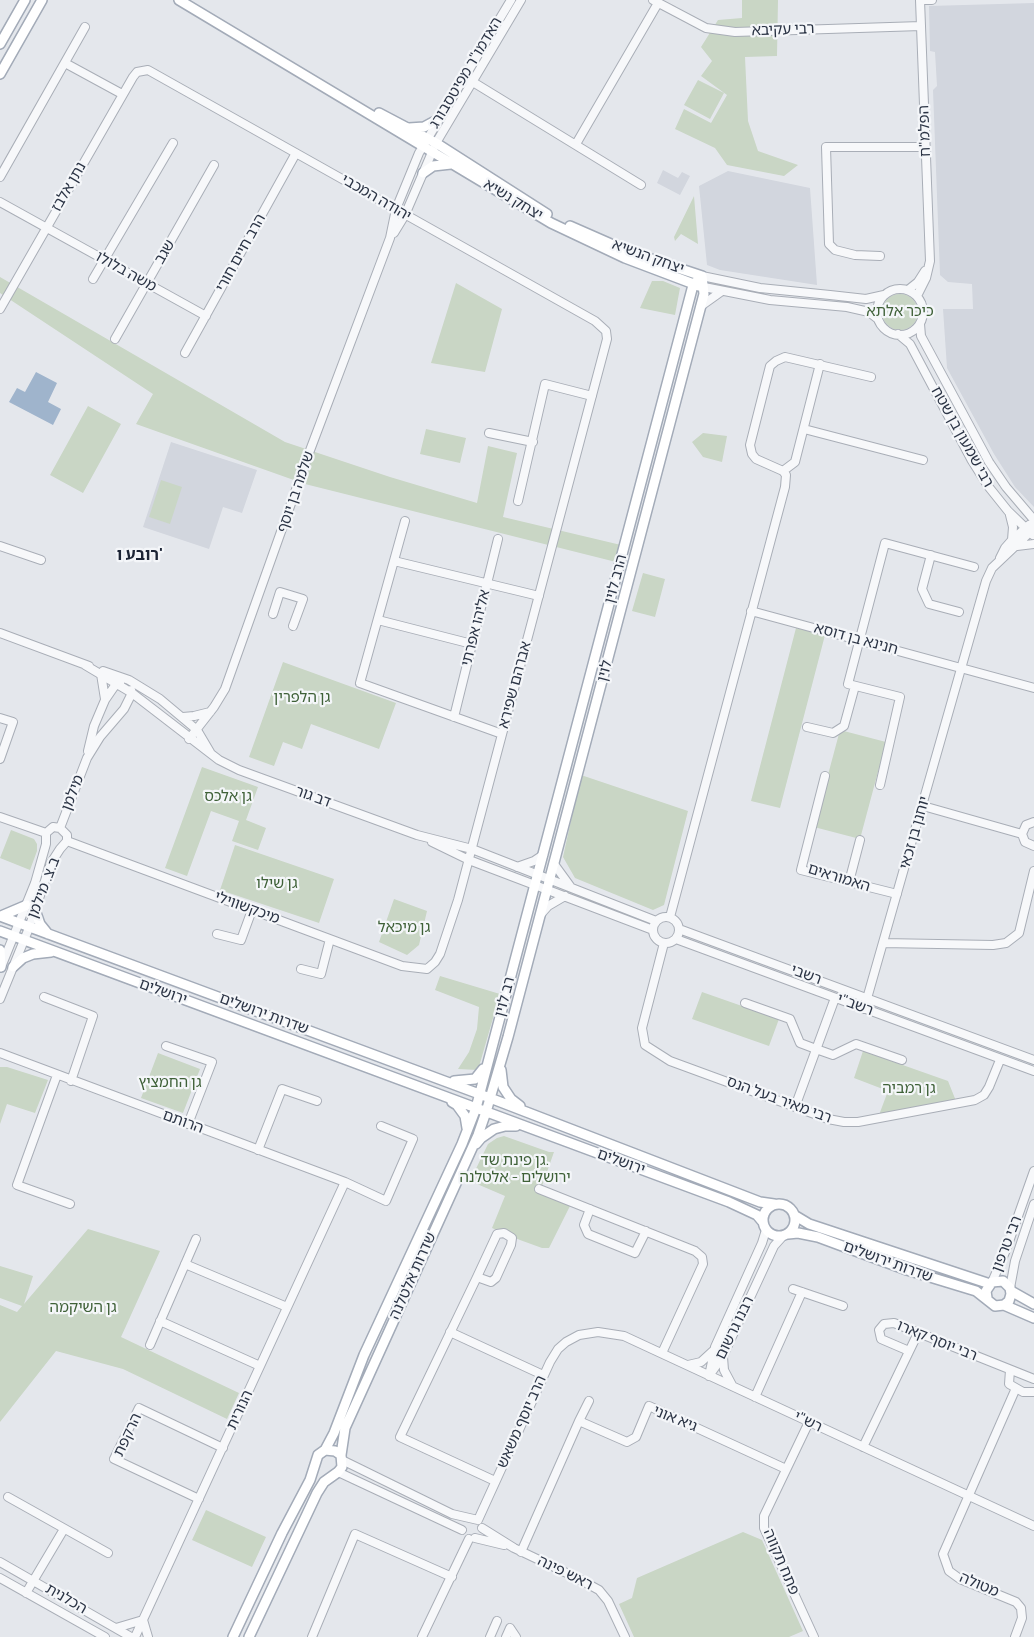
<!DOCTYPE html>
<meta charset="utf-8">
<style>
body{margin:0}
canvas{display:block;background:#e4e7ec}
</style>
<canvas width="1034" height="1637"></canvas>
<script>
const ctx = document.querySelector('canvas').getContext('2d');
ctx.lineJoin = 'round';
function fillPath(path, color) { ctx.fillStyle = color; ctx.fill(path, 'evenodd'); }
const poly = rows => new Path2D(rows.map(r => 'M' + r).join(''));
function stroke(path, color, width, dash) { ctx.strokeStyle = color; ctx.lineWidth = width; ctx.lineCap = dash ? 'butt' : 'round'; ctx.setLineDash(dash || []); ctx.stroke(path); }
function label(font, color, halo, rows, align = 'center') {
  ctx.font = font + ' Manrope,"Noto Sans Hebrew",sans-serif'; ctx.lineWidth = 4.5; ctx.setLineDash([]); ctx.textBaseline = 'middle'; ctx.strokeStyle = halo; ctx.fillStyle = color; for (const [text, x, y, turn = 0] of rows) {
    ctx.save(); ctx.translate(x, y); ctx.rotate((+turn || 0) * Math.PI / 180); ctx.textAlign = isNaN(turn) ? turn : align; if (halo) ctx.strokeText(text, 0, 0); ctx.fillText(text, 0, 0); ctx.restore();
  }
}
fillPath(poly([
 [1034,3,1034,507,1015,487,994,454,947,368,943,309,973,309,972,284,948,282,940,275,933,90,937,86,935,52,930,51,929,6],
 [663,170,678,178,682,172,690,176,680,195,657,183],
 [728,171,810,188,817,285,720,270,707,265,699,186],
 [171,442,257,470,242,513,223,507,209,549,143,527]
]), '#d2d6de');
fillPath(poly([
 [742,0,778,0,777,56,745,57,748,121,758,151,798,165,784,176,727,165,715,148,675,129,684,109,711,123,727,95,701,76,712,61,701,47,718,20,742,18],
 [698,80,724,93,710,119,684,105],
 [694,196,698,244,681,234,675,241,674,237],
 [0,277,285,442,390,477,477,503,488,446,517,453,503,517,621,545,616,562,305,484,136,424,153,394,0,293],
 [652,281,663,281,680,288,675,315,640,308],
 [456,283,502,309,485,372,431,363],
 '882 312a18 18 0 1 1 36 0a18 18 0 1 1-36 0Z',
 [88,406,121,424,83,493,50,475],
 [426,429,466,438,460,463,420,454],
 [703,433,727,436,722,462,703,457,692,442],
 [161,480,182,487,170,524,149,517],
 [643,573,665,579,655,617,632,611],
 [796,628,825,635,780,808,751,801],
 [283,662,396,703,379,749,311,724,302,749,283,742,274,766,249,757],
 [840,730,886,742,860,839,814,827],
 [202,767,258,787,246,820,266,828,258,850,232,841,239,821,211,811,187,876,165,868],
 [581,775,688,811,664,905,653,910,575,878,563,857],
 [11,830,34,839,37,844,37,851,30,870,0,858],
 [235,845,334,879,319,923,220,890],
 [394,899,427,911,419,945,407,955,379,942],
 [440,976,500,994,478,1070,458,1069,469,1052,477,1029,479,1007,435,990],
 [702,992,779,1019,769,1046,692,1019],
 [863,1051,948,1081,956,1101,879,1115,888,1091,854,1078],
 [158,1053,200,1069,183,1113,141,1098],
 [0,1067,7,1067,48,1080,35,1113,7,1104,0,1124],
 [504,1136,549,1152,554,1152,542,1186,541,1194,570,1206,549,1248,542,1248,520,1240,492,1228,505,1196,470,1181,488,1144,497,1138],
 [88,1229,160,1251,121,1337,239,1393,227,1419,123,1369,56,1351,0,1422,0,1305,17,1312,22,1306,0,1298,0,1266,33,1276,24,1304],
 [206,1510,266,1537,252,1567,192,1540],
 [743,1532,762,1540,803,1631,789,1637,634,1637,619,1604,632,1598,637,1578]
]), '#c9d6c5');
fillPath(poly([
 [36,372,57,383,48,402,61,409,53,425,9,402,17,388,25,392]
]), '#9fb4cc');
const minor = poly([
 [653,0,706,28,735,32,921,26],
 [920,0,932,0],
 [65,63,122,94],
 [468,79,641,185],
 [576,144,658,3],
 [0,177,85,27],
 [0,202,206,316],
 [394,233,405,215,436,143,521,0],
 [880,256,855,255,835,250,829,244,826,147,925,147],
 [702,276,760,288,830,295,866,299,884,295],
 [93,279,173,143],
 [704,287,770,300,847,307,869,312,878,319],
 '877 312a23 23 0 1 1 46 0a23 23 0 1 1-46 0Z',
 [908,290,918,282,925,271],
 [917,296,926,278,930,261,920,0],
 [701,306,722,291],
 [0,309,133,77,137,72,148,70,595,321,606,331,607,339,458,900,440,954,435,962,427,969,402,966,67,841],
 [920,324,921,336,989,462,1006,487,1034,520],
 [898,334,910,344,971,459,988,486,1008,511,1033,535],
 [115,339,214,165],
 [185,353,296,153],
 [804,429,923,460],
 [489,433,533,442],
 [783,471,756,459,752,454,750,445,770,366,776,361,785,357,871,377],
 [783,471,795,462,820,364],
 [518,501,545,384,592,396],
 [1010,515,1013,527,1012,540],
 [405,521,360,683,502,734],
 [0,546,41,560],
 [1017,546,1034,544],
 [931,555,922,589,929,604,959,612],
 [1000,558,1005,548,1012,540,1029,525],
 [394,561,539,596],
 [751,611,1034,688],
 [273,614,280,592,303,599,293,626],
 [378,620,472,644],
 [0,633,89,666],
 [85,665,132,693,219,760,239,770,417,835,472,849,656,921],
 [103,671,129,680,160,699,197,730,210,752],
 [101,674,105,699],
 [183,717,194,716,210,712],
 [454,717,498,539],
 [0,718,13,722,0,759],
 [807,727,833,733,844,726,855,686],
 [189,739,214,707,225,689,309,453,390,238,396,209,419,153,511,0],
 [88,751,94,726,105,700,116,684,120,683],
 [825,776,801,870,897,894],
 [880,785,900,697,848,684,885,543,974,567],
 [923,806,1022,834],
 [0,817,46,833],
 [1034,822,1026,825,1022,834,1025,842,1034,846],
 [60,828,87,758,100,737,124,709,132,693,131,690],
 [432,842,469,860,653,930],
 [554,864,570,886],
 [517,867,534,861,543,855],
 [849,882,860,840],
 [541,914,548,906,565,896],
 '653 930a13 13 0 1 1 26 0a13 13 0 1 1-26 0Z',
 [670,917,785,487,786,475,783,471],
 [679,929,1034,1060],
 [217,934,241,940,252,910],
 [676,939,1034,1071],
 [664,943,642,1028,645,1045,670,1061,828,1119,844,1122,858,1122,975,1100,984,1095,989,1087,1000,1060],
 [883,943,993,945,1006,943,1019,933,1034,871],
 [301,969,321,974,330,939],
 [44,997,93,1016,71,1081],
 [0,999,29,928,51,863,60,849,67,841,67,835,60,828,53,827,46,833,46,844,35,883,1,967],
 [745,1003,790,1019,800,1043,816,1049,833,1055,856,1044,902,1060],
 [864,1009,986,581,992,568,1030,532,1034,524],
 [166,1046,212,1062,188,1124],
 [0,1053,345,1182,386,1201,413,1139,381,1126],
 [57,1075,17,1185,70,1204],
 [795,1107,835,998],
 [258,1150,282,1089,317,1101],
 [539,1189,695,1251,702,1257,703,1264,662,1353],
 [590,1209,584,1225,588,1234,635,1253,646,1231],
 [185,1264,287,1307],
 [477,1277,491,1282,496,1278,511,1245,512,1238,504,1233,497,1234,477,1277,400,1437,495,1481],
 [992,1282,1006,1250,1034,1171],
 [1010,1288,1015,1261,1034,1204],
 [793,1289,843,1306],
 [160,1321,260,1366],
 [450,1332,543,1375],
 [150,1345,196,1239],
 [909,1351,881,1339,879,1330,884,1324,894,1323,1034,1379],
 [723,1357,724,1370,732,1385],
 [688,1365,701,1362,713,1351],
 [1010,1370,1009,1384,1023,1392,1034,1392],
 [709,1376,723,1356,774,1246,783,1236],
 [709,1376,715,1347,762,1243,766,1230],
 [755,1397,802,1292],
 [579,1421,589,1401],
 [809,1422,764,1516,764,1528,814,1637],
 [863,1447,918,1333],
 [342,1460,452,1514,478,1520],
 [338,1472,462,1530],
 [8,1497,108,1553],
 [199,1499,114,1459,139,1408,223,1448],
 [478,1520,550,1362,558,1349,566,1342,579,1335,598,1332,624,1336,1034,1526],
 [482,1528,514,1548,575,1577,599,1590,608,1601,625,1637],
 [475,1538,504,1545],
 [521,1552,579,1421,627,1442,636,1437,649,1406,786,1469],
 [0,1562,131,1637],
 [0,1578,105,1637],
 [26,1593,64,1529],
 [143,1620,148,1637],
 [116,1628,143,1620],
 [135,1637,345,1182],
 [312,1637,355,1534,452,1577],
 [422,1637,469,1539],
 [490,1637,497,1621],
 [506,1637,510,1628,516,1637],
 [1015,1637,1022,1618,1021,1608,1016,1602,960,1579,949,1571,943,1554,1016,1388]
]);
const major = poly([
 [179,0,551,223,625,258,699,286],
 [0,44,25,0],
 [0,74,42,0],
 [379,113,436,143,547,214],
 [409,128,424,127,437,120],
 [423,173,433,166,451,164],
 [570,226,627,251,702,276],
 [35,910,40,924,48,934],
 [0,916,490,1098,760,1202,774,1204],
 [1,916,27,905],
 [0,931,729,1202,757,1215,762,1221],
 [0,950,1,967],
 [13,967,23,958,33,954,51,952],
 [501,1070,503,1087,511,1099,520,1106],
 [454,1081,475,1079,483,1069],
 [452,1102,457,1105,465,1116,467,1128],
 [476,1144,481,1138,494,1129,505,1126,516,1126],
 '763 1220a16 16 0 1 1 32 0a16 16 0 1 1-32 0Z',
 [794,1215,809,1224,990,1284],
 [788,1234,798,1233,818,1237,907,1270,976,1291,995,1306,1004,1305,1009,1301,1011,1294,1010,1288,1003,1281,992,1282,986,1291,987,1298],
 [1011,1291,1034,1304],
 [1004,1305,1034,1318],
 [325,1450,334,1433,364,1355,462,1144,476,1108,692,289,694,284,702,276],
 [341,1455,345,1428,478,1135,486,1112,508,1037,704,294,702,276],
 [233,1637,282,1533,310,1480,318,1455,325,1450,335,1451,341,1455,342,1467,338,1472,324,1482,317,1493,249,1637]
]);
stroke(minor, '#a9aeb7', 10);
stroke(major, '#a3abb8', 12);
stroke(minor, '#f7f8fa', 8);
stroke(major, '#fff', 9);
label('15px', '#2b3445', '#f4f6f9', [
 ["רבי עקיבא",783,30,-2],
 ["האדמו\"ר מפיטסבורג",466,73,-59],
 ["הפלמ\"ח",925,131,-92],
 ["נתן אלבז",69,187,-60],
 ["יהודה המכבי",376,198,30],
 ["יצחק נשיא",513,200,31],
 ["שגב",165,252,-60],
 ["הרב חיים חורי",241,253,-61],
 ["יצחק הנשיא",648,257,20],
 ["משה בלולו",126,272,29],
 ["רבי שמעון בן שטח",962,437,61],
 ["שלמה בן יוסף",296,492,-71],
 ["הרב לוין",616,579,-75],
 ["אליהו אפרתי",476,628,-76],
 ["חנינא בן דוסא",856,639,15],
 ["לוין",605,671,-75],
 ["אברהם שפירא",515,685,-75],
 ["מילמן",73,793,-69],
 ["דב גור",313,797,20],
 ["יוחנן בן זכאי",915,833,-74],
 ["האמוראים",839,878,17],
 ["ב.צ. מילמן",44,888,-69],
 ["מיכקשווילי",247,908,20],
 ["רשבי",806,975,20],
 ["ירושלים",163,992,20],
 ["רב לוין",505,997,-75],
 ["רשב\"י",855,1005,20],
 ["שדרות ירושלים",264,1014,20],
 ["רבי מאיר בעל הנס",779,1100,20],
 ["הרותם",183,1122,20],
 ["ירושלים",621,1162,20],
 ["רבי טרפון",1007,1244,-69],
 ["שדרות ירושלים",888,1262,20],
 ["שדרות אלטלנה",413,1276,-66],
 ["רבנו גרשום",735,1328,-64],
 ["רבי יוסף קארו",937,1341,22],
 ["הנורית",240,1410,-65],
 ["גיא אוני",675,1419,22],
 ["הרב יוסף משאש",522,1422,-66],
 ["רש\"י",808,1422,25],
 ["הרקפת",128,1435,-65],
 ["פתח תקווה",781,1562,67],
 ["ראש פינה",565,1573,26],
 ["מטולה",979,1585,23],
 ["הכלנית",66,1599,30]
]);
label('15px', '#3f6138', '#f4f6f9', [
 ["כיכר אלתא",900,312],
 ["גן הלפרין",302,698],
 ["גן אלכס",228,797],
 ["גן שילו",277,884],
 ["גן מיכאל",404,928],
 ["גן החמציץ",170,1083],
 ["גן רמביה",909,1089],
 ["גן פינת שד.",515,1161],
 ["ירושלים - אלטלנה",515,1178],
 ["גן השיקמה",83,1308]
]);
label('bold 16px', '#1d2536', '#f4f6f9', [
 ["רובע ו'",140,556]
]);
</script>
